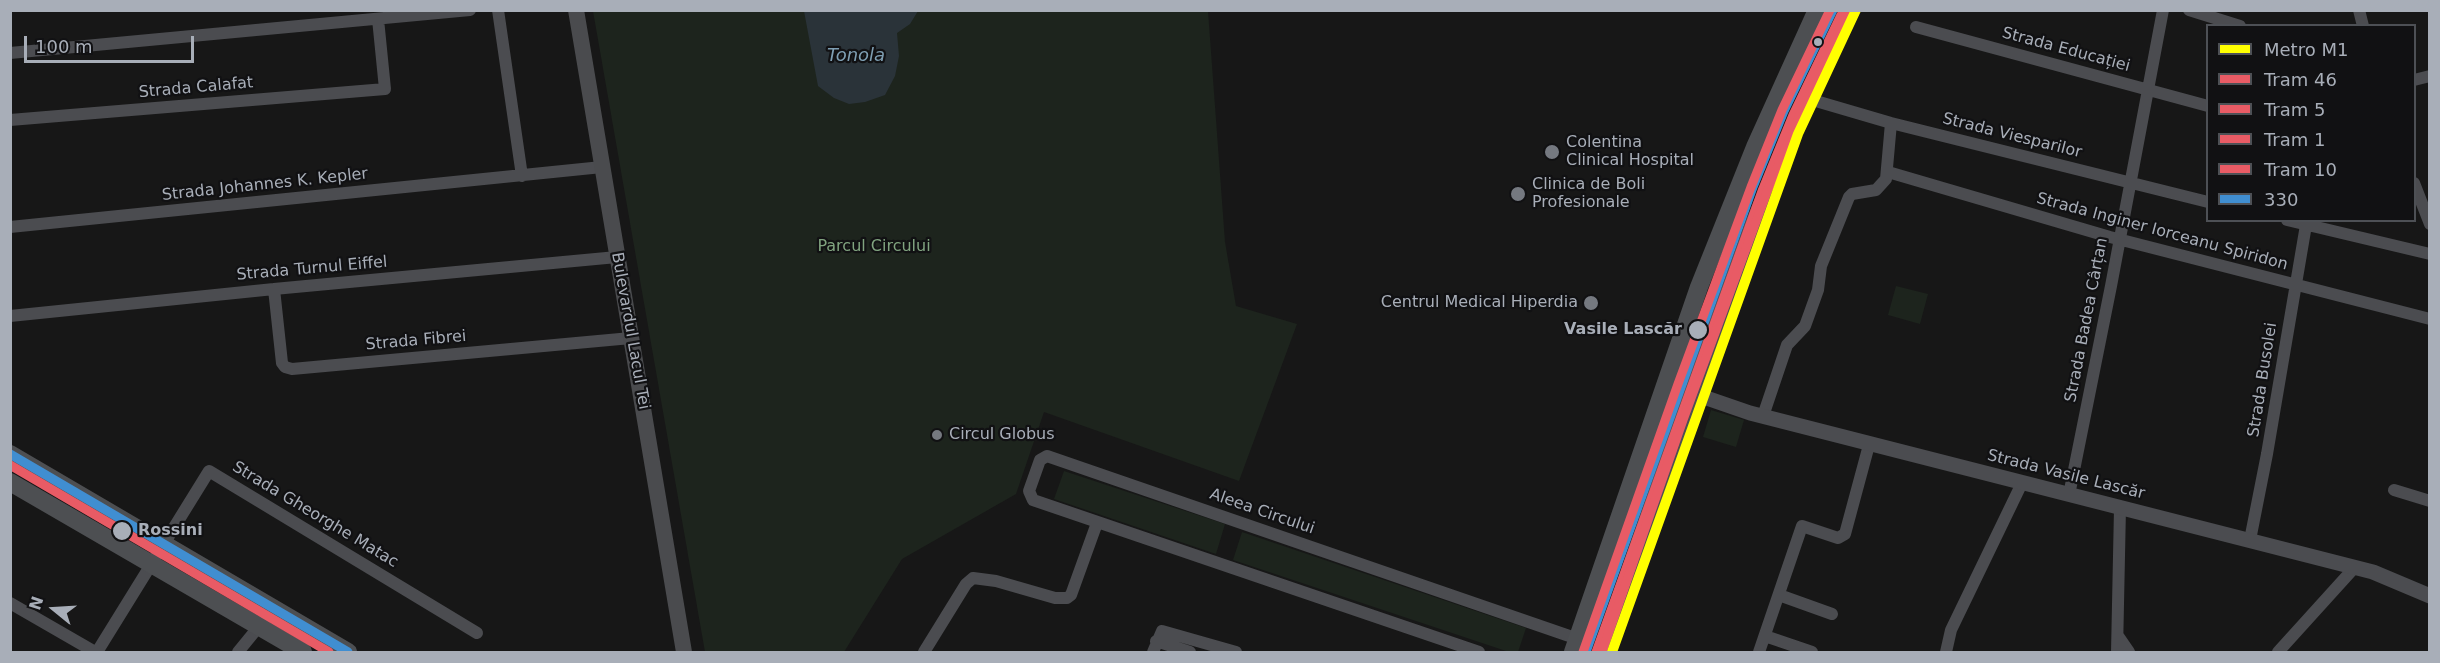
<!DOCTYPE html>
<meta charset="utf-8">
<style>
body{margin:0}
#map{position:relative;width:2440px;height:663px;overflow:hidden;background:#171717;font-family:"DejaVu Sans",sans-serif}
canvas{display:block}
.frame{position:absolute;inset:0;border:12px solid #a8aeb8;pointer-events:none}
.legend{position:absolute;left:2206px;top:24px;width:210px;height:198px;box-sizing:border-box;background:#111113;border:2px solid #4d5055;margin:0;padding:8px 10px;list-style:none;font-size:18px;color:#a8aeb8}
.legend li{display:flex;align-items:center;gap:12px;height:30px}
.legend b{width:30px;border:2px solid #4d5055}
.north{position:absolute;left:24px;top:579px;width:60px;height:60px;-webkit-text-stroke:4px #111113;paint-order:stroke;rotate:288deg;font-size:16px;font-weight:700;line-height:24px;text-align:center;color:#a8aeb8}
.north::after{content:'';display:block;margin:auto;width:21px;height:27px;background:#a8aeb8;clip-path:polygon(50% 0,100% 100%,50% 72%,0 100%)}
.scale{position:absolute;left:24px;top:36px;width:170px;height:27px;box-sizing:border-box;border:3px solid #a8aeb8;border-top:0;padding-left:8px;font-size:18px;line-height:21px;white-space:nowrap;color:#a8aeb8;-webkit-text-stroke:4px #111113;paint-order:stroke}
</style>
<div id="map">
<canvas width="2440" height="663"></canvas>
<div class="frame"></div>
<ul class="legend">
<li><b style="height:8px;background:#ff0"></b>Metro M1</li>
<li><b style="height:8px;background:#e85b65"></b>Tram 46</li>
<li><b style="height:8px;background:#e85b65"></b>Tram 5</li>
<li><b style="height:8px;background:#e85b65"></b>Tram 1</li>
<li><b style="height:8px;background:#e85b65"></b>Tram 10</li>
<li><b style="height:8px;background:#408ed1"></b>330</li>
</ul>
<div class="north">N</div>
<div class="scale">100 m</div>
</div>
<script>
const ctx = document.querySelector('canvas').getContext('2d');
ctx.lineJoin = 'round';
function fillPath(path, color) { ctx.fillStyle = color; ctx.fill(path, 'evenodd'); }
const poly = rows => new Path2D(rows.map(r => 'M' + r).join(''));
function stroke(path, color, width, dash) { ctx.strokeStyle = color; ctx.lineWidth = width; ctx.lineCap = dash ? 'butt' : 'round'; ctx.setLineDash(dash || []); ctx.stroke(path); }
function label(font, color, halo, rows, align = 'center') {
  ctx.font = font + ' "DejaVu Sans",sans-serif'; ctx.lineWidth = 4.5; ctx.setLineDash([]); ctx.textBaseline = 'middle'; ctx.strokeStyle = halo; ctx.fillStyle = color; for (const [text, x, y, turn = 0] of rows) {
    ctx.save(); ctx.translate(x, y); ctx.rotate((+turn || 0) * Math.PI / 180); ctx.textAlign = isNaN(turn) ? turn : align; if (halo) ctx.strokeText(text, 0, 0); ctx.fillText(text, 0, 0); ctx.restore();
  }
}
fillPath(poly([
 [593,11,1208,11,1225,242,1236,306,1297,324,1239,481,1044,412,1016,494,902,559,844,652,705,652],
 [1896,286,1928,294,1920,324,1888,315],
 [1711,410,1744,420,1736,447,1703,437],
 [1064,471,1225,524,1216,554,1054,499],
 [1242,532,1526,628,1518,652,1509,652,1233,560]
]), '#1d241d');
fillPath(poly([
 [804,11,918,11,910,24,897,33,899,56,895,76,885,95,865,102,849,104,834,98,818,86]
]), '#2a3339');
stroke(poly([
 [498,10,522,176],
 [2189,10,2240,26],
 [2359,10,2363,26],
 [1916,27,2208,106],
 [10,53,470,10],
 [2414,80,2430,76],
 [1809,99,1891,123,2208,202],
 [10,120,385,89,378,19],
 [1888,172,2110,237,2430,319],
 [2414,183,2430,224],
 [2287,220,2430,254],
 [10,227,602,167],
 [274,289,282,363,285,367,292,369,631,338],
 [10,316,274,289,617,257],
 [1763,416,1787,345,1805,326,1818,290,1821,266,1849,197,1852,194,1876,190,1886,179,1891,123],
 [2394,490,2430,501],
 [2069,495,2111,286,2163,10],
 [2250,540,2267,454,2306,225],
 [1779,595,1832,614],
 [10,603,95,652],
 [1765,636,1812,652],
 [2118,636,2129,652],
 [1156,641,1190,652],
 [97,652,209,471,477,633],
 [238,652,274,608],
 [924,652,966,584,973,578,996,581,1055,598,1067,598,1071,595,1097,523],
 [1153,652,1162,631,1236,652],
 [1479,652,1033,500,1029,491,1040,460,1047,456,1578,639],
 [1759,652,1802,526,1838,538,1845,534,1869,445],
 [1946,652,1951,630,2022,483],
 [2117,652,2120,508],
 [2278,652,2355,567]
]), '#4b4c50', 12);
stroke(poly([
 [1667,377,1692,393,1750,413,2373,572,2430,596]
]), '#4b4c50', 15);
stroke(poly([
 [576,10,684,652]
]), '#4a4b4e', 16);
stroke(poly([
 [10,454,348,652],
 [10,482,303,652],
 [1573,652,1699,287,1755,147,1817,10],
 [1602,652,1675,442,1754,224,1792,133,1851,10]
]), '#4d4f52', 18);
stroke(poly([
 [10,454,348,652],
 [1586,652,1753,187,1784,111,1833,10]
]), '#408ed1', 9);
stroke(poly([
 [1583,652,1678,384,1751,187,1782,110,1830,10]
]), '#e85b65', 9);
stroke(poly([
 [10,465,329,652]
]), '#e85b65', 9);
stroke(poly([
 [1596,652,1762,191,1793,115,1841,15]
]), '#e85b65', 9);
stroke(poly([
 [1602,652,1683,420,1767,192,1799,117,1847,15]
]), '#e85b65', 9);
stroke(poly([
 [1612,652,1798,134,1856,10]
]), '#ff0', 10);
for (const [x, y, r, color] of [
 [1818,42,5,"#a8aeb8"],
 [1552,152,8,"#757980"],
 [1518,194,8,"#757980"],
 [1591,303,8,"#757980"],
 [1698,330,10,"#a8aeb8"],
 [937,435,6,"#757980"],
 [122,531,10,"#a8aeb8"]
]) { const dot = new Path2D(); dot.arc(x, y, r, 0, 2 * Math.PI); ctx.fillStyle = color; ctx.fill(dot); stroke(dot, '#111113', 2); }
label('16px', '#a8aeb8', '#111113', [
 ["Strada Educației",2066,50,15],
 ["Strada Calafat",196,88,-5],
 ["Strada Viesparilor",2012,136,14],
 ["Strada Johannes K. Kepler",265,185,-6],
 ["Strada Inginer Iorceanu Spiridon",2162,232,15],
 ["Strada Turnul Eiffel",312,269,-5],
 ["Strada Badea Cârțan",2087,320,-79],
 ["Bulevardul Lacul Tei",630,331,80],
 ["Strada Fibrei",416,341,-5],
 ["Strada Busolei",2263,380,-81],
 ["Strada Vasile Lascăr",2066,475,14],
 ["Aleea Circului",1262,512,19],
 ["Strada Gheorghe Matac",315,515,31]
]);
label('16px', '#a8aeb8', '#111113', [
 ["Colentina",1566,143],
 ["Clinical Hospital",1566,161],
 ["Clinica de Boli",1532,185],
 ["Profesionale",1532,203],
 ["Centrul Medical Hiperdia",1578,303,"right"],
 ["Circul Globus",949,435]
], 'left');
label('16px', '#80a37f', '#111113', [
 ["Parcul Circului",874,247]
]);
label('bold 16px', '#a8aeb8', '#111113', [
 ["Vasile Lascăr",1682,330],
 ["Rossini",138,531,"left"]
], 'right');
label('italic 18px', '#7f9fb3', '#111113', [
 ["Tonola",856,56]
]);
</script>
